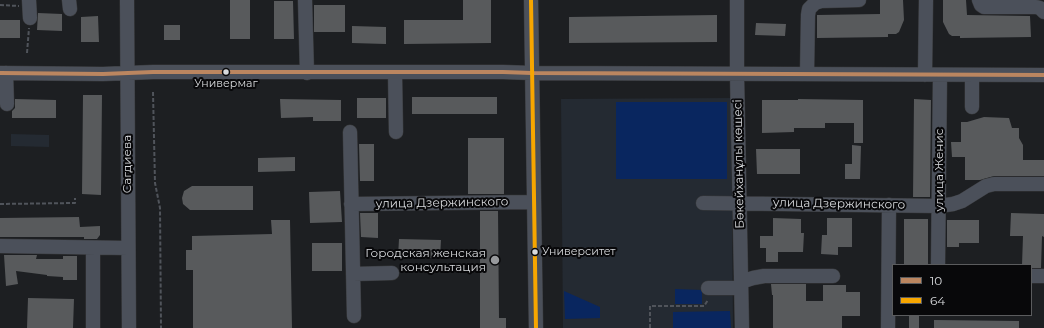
<!DOCTYPE html>
<meta charset="utf-8">
<style>
body{margin:0}
#map{position:relative;width:1044px;height:328px;overflow:hidden;background:#1d1f22;font-family:Montserrat,sans-serif}
canvas{display:block}
.legend{position:absolute;left:892px;top:264px;width:140px;height:52px;box-sizing:border-box;background:#08080a;border:1px solid #5b5c5e;margin:0;padding:5px 7px;list-style:none;font-size:12px;color:#d8dadd}
.legend li{display:flex;align-items:center;gap:8px;height:20px}
.legend b{width:20px;border:1px solid #5b5c5e}
</style>
<div id="map">
<canvas width="1044" height="328"></canvas>
<ul class="legend">
<li><b style="height:5px;background:#bb8660"></b>10</li>
<li><b style="height:5px;background:#f7a600"></b>64</li>
</ul>
</div>
<script>
const ctx = document.querySelector('canvas').getContext('2d');
ctx.lineJoin = 'round';
function fillPath(path, color) { ctx.fillStyle = color; ctx.fill(path, 'evenodd'); }
const poly = rows => new Path2D(rows.map(r => 'M' + r).join(''));
function stroke(path, color, width, dash) { ctx.strokeStyle = color; ctx.lineWidth = width; ctx.lineCap = dash ? 'butt' : 'round'; ctx.setLineDash(dash || []); ctx.stroke(path); }
function label(font, color, halo, rows, align = 'center') {
  ctx.font = font + ' Montserrat,sans-serif'; ctx.lineWidth = 4; ctx.setLineDash([]); ctx.textBaseline = 'middle'; ctx.strokeStyle = halo; ctx.fillStyle = color; for (const [text, x, y, turn = 0] of rows) {
    ctx.save(); ctx.translate(x, y); ctx.rotate((+turn || 0) * Math.PI / 180); ctx.textAlign = isNaN(turn) ? turn : align; if (halo) ctx.strokeText(text, 0, 0); ctx.fillText(text, 0, 0); ctx.restore();
  }
}
fillPath(poly([
 [731,98,733,328,563,328,561,99],
 [11,134,49,135,49,147,11,146]
]), '#242a32');
fillPath(poly([
 [616,102,727,102,727,179,616,179],
 [675,289,702,290,702,304,675,304],
 [564,291,600,307,600,318,565,319],
 [730,311,731,328,673,328,673,312]
]), '#09265f');
fillPath(poly([
 [230,0,250,0,250,39,230,39],
 [463,0,491,0,491,43,404,44,404,20,463,20],
 [880,0,903,0,904,20,899,32,896,34,888,34,888,37,817,38,817,15,880,14],
 [943,0,966,0,967,15,1030,16,1031,37,960,38,960,36,952,36,949,34,943,22],
 [274,1,293,1,294,39,274,39],
 [314,5,345,5,345,32,314,32],
 [38,13,62,14,62,31,37,30],
 [717,15,717,42,569,43,569,17],
 [98,16,99,42,81,42,81,17],
 [0,20,20,20,20,38,0,38],
 [756,23,786,24,785,36,755,35],
 [164,25,180,25,180,40,164,40],
 [352,26,386,27,386,44,352,43],
 [83,95,102,95,101,195,82,194],
 [412,97,497,97,497,114,412,114],
 [357,98,386,98,386,118,357,118],
 [15,99,56,100,56,118,12,118,12,111,15,108],
 [280,99,341,100,341,121,313,121,313,117,281,118],
 [798,99,863,100,863,143,854,143,854,123,825,123,825,128,794,128,794,132,762,133,762,100,798,100],
 [914,99,931,100,930,197,913,197],
 [984,117,1009,118,1012,128,1019,128,1019,138,1023,145,1023,160,1044,160,1044,176,994,176,980,180,965,180,965,157,952,157,951,142,961,142,961,122,967,122],
 [468,138,504,138,504,194,468,194],
 [359,144,374,144,374,181,360,181],
 [852,145,861,146,860,179,845,179,845,164,852,164],
 [756,149,800,149,800,174,757,174],
 [295,157,295,171,258,172,258,158],
 [192,186,253,186,253,210,190,210,183,204,182,198,184,191],
 [340,191,342,222,310,223,309,192],
 [480,211,498,211,499,318,506,318,506,328,480,328],
 [360,213,378,213,378,238,361,237],
 [1011,213,1044,214,1044,237,1042,236,1041,268,1031,268,1031,265,1022,265,1023,236,1010,236],
 [79,217,80,227,100,226,100,235,97,239,84,239,84,237,0,237,0,218],
 [773,218,801,219,801,233,804,233,803,252,778,252,778,262,766,262,766,248,760,248,760,236,773,236],
 [827,218,852,218,852,247,838,247,838,255,821,254,822,235,827,235],
 [904,219,928,219,928,265,904,265],
 [271,220,290,220,292,328,193,328,193,270,186,270,186,250,192,250,192,236,272,234],
 [947,220,979,220,979,243,959,243,959,247,947,247],
 [399,239,441,240,440,258,398,257],
 [312,243,342,243,342,271,312,271],
 [4,255,37,255,36,259,63,259,63,256,77,256,77,280,63,280,63,277,47,276,47,275,16,271,18,284,6,286],
 [771,284,806,284,806,301,823,301,823,285,846,285,846,292,860,292,860,316,842,316,842,328,773,328,773,295,772,295],
 [28,298,74,299,73,328,27,328],
 [909,315,919,315,919,328,909,328],
 [934,320,1019,321,1019,328,934,328]
]), '#585a5c');
const minor = poly([
 [29,0,30,18],
 [69,0,70,9],
 [127,0,129,328],
 [305,0,307,73],
 [531,0,536,328],
 [737,0,737,74,742,328],
 [979,0,981,5,984,7,1036,7,1040,8,1044,12],
 [0,73,103,74,153,72,503,72,532,73,1044,75],
 [6,73,7,104],
 [395,73,396,132],
 [807,74,808,15,809,9,815,3,821,1,859,0],
 [925,75,926,0],
 [972,75,972,107],
 [350,132,354,316],
 [703,203,939,206,953,204,962,201,986,186,994,184,1044,184],
 [351,204,534,202],
 [0,246,128,248],
 [938,265,940,75],
 [353,274,392,273],
 [1031,276,1044,276],
 [741,282,753,278,764,276,833,276],
 [708,288,741,288],
 [93,328,93,248],
 [888,328,889,205]
]);
stroke(minor, '#38393b', 15);
stroke(poly([
 [0,5,19,6],
 [27,53,29,28],
 [153,92,155,183,160,208,161,328],
 [0,204,75,203,75,198],
 [650,328,650,306,704,306,708,300]
]), '#50545b', 2, [4, 2]);
stroke(minor, '#4b505a', 14);
stroke(poly([
 [0,73,103,74,153,72,503,72,532,73,1044,75]
]), '#bb8660', 4);
stroke(poly([
 [531,0,536,328]
]), '#f7a600', 4);
for (const [x, y, r, color] of [
 [226,72,3.5,"#d8dadd"],
 [535,252,3.5,"#d8dadd"],
 [495,260,5,"#97999c"]
]) { const dot = new Path2D(); dot.arc(x, y, r, 0, 2 * Math.PI); ctx.fillStyle = color; ctx.fill(dot); stroke(dot, '#08080a', 1.5); }
label('11px', '#d8dadd', '#08080a', [
 ["Универмаг",226,84],
 ["Университет",542,252,"left"]
]);
label('12px', '#d8dadd', '#08080a', [
 ["Сагдиева",127,164,-90],
 ["Бөкейханұлы көшесі",739,164,-91],
 ["улица Женис",939,170,-90],
 ["улица Дзержинского",442,203,-1],
 ["улица Дзержинского",839,204,1]
]);
label('12px', '#d8dadd', '#08080a', [
 ["Городская женская",486,253],
 ["консультация",486,267]
], 'right');
</script>
